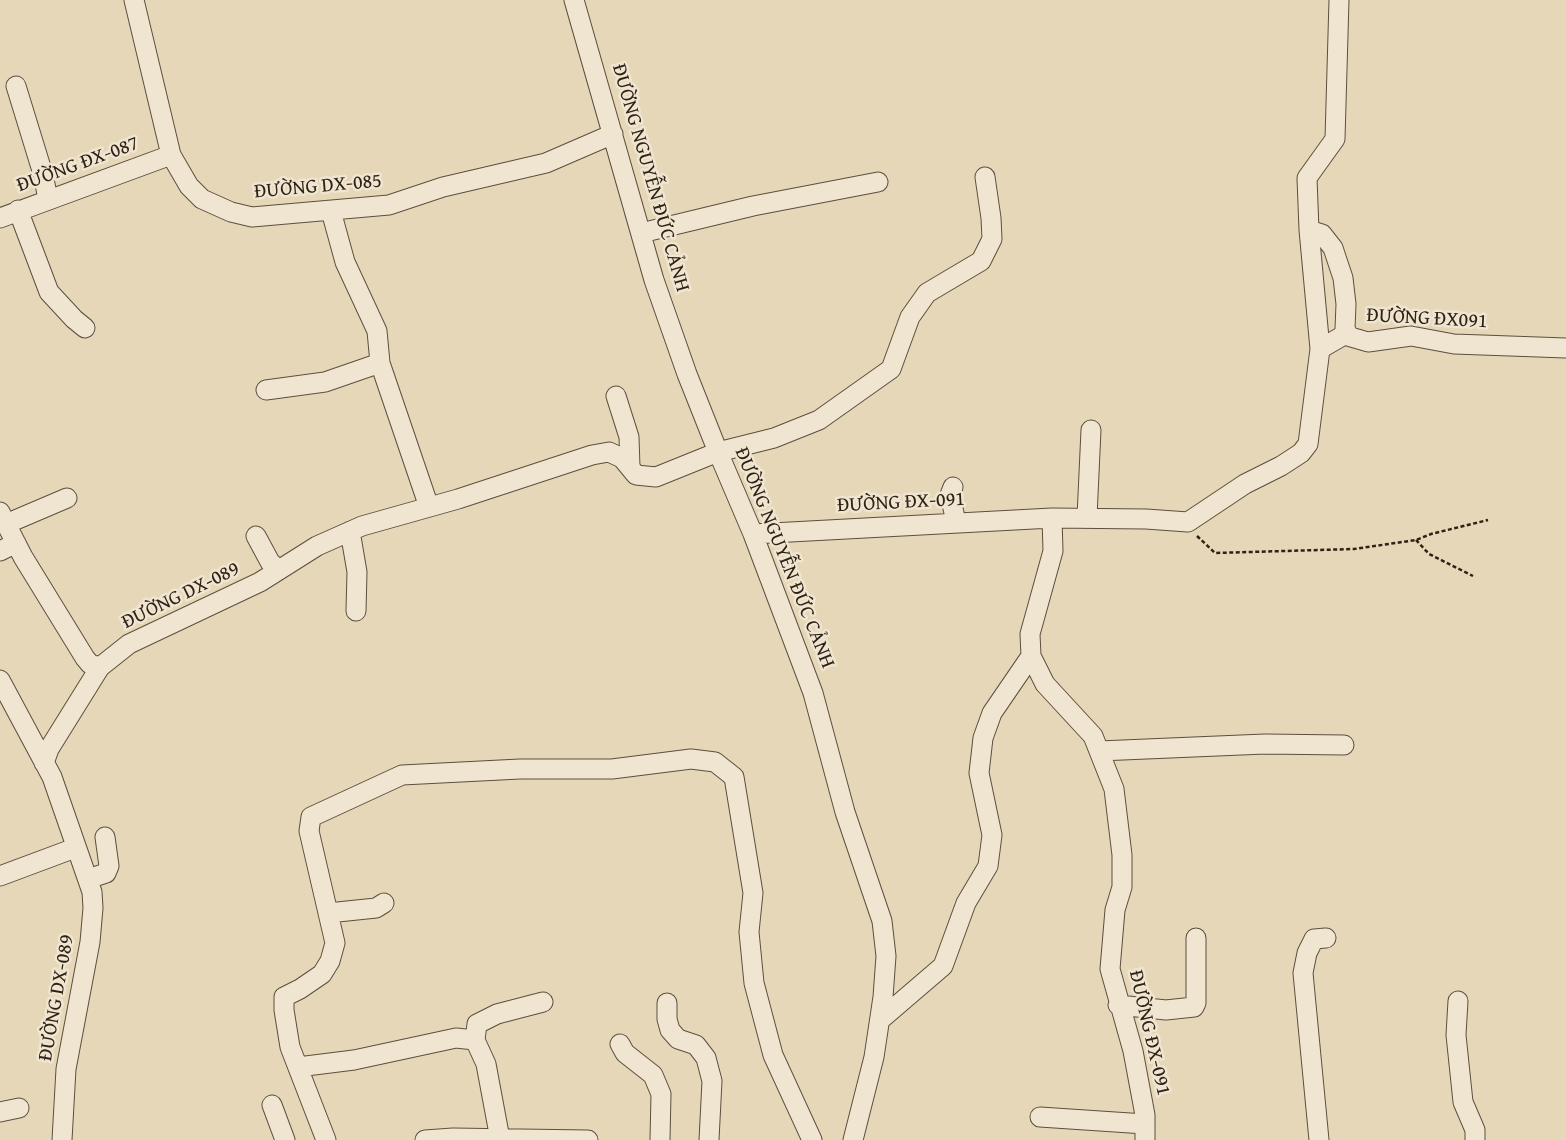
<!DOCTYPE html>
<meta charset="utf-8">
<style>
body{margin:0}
canvas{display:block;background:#e6d7b8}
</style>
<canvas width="1566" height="1140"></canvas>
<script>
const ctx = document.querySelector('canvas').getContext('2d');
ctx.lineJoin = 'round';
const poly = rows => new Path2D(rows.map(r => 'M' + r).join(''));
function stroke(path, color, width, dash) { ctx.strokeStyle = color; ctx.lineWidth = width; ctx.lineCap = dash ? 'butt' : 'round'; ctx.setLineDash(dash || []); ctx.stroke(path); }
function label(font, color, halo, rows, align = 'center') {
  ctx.font = font + ' "Gentium Book Plus",serif'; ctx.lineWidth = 5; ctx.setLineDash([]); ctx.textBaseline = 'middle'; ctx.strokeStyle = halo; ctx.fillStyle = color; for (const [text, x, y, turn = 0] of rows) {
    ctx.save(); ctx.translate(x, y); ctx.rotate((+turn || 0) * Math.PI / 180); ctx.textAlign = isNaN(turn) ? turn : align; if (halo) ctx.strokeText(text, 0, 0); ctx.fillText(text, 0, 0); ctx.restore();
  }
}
const minor = poly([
 [134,0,171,155,189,186,202,199,231,212,252,217,389,205,443,187,546,163,613,134],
 [574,0,654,280,687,374,718,452,753,534,813,693,845,812,882,921,886,956,883,997,874,1057,853,1140],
 [16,86,43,174,48,199],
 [18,210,49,292,74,319,85,328],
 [331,211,345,262,377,331,380,363,429,507],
 [0,218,171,155],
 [1309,230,1322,234,1333,248,1343,278,1346,304,1345,329,1349,336],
 [641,233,753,206,878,182],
 [1320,349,1344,335,1368,342,1411,336,1454,344,1566,348],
 [266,390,325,382,380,363],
 [616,396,629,437,630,467],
 [953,487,950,495,956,522],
 [0,512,23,557,85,658,90,664,100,667],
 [1087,517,1091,430],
 [1052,518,1053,551,1030,634,1031,656,1045,684,1093,736,1114,789,1122,855,1122,887,1115,910,1110,969,1133,1051,1145,1115,1145,1140],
 [6,524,67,498],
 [350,531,357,572,356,611],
 [753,534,1052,518,1146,519,1188,522,1245,484,1281,466,1301,453,1308,444,1320,349,1309,230,1307,178,1335,139,1339,0],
 [256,536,270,562,279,570],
 [0,551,16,543],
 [0,680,52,777,92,892,93,908,90,942,66,1069,62,1140],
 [1099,751,1265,744,1344,745],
 [44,763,49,749,100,667,129,644,260,582,317,546,362,526,458,499,592,455,609,452,622,458,636,475,656,477,718,452,774,438,819,420,891,369,910,317,927,293,981,261,992,239,991,218,985,177],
 [0,876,75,848],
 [88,879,106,873,109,866,105,837],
 [328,913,376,908,384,903],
 [1458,1001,1456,1035,1463,1102,1475,1130,1475,1140],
 [667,1003,667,1019,670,1030,678,1039,696,1045,706,1058,712,1081,709,1140],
 [1118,1005,1166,1010,1194,1007,1196,1003,1196,938],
 [880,1020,943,966,966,903,988,866,992,835,979,773,983,738,992,713,1031,656],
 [620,1044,625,1053,653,1075,661,1094,660,1140],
 [298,1067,354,1060,456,1038,475,1040],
 [272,1105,285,1140],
 [0,1112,19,1108],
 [1040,1117,1145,1124],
 [500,1139,486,1064,475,1040,477,1024,497,1014,543,1002],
 [326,1140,290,1047,284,1010,284,997,300,989,322,974,330,961,335,943,309,831,311,817,402,775,520,769,612,769,691,759,715,762,734,777,753,893,749,932,754,983,773,1055,812,1140],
 [425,1140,453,1138,588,1140],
 [1319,1140,1303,973,1307,953,1314,939,1326,938]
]);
stroke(minor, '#5c4f3e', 21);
stroke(poly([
 [1197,536,1215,553,1354,549,1416,540,1431,534,1488,520],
 [1416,540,1429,554,1473,576]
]), '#2e2215', 2.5, [4, 2.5]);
stroke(minor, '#efe5d1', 19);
label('20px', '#2e2215', '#efe5d1', [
 ["ĐƯỜNG ĐX-087",78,165,-20],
 ["ĐƯỜNG NGUYỄN ĐỨC CẢNH",650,178,74],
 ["ĐƯỜNG DX-085",318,187,-5],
 ["ĐƯỜNG ĐX091",1427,319,3],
 ["ĐƯỜNG ĐX-091",901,503,-3],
 ["ĐƯỜNG NGUYỄN ĐỨC CẢNH",784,558,68],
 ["ĐƯỜNG DX-089",181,596,-26],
 ["ĐƯỜNG DX-089",57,998,-80],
 ["ĐƯỜNG ĐX-091",1149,1033,77]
]);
</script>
